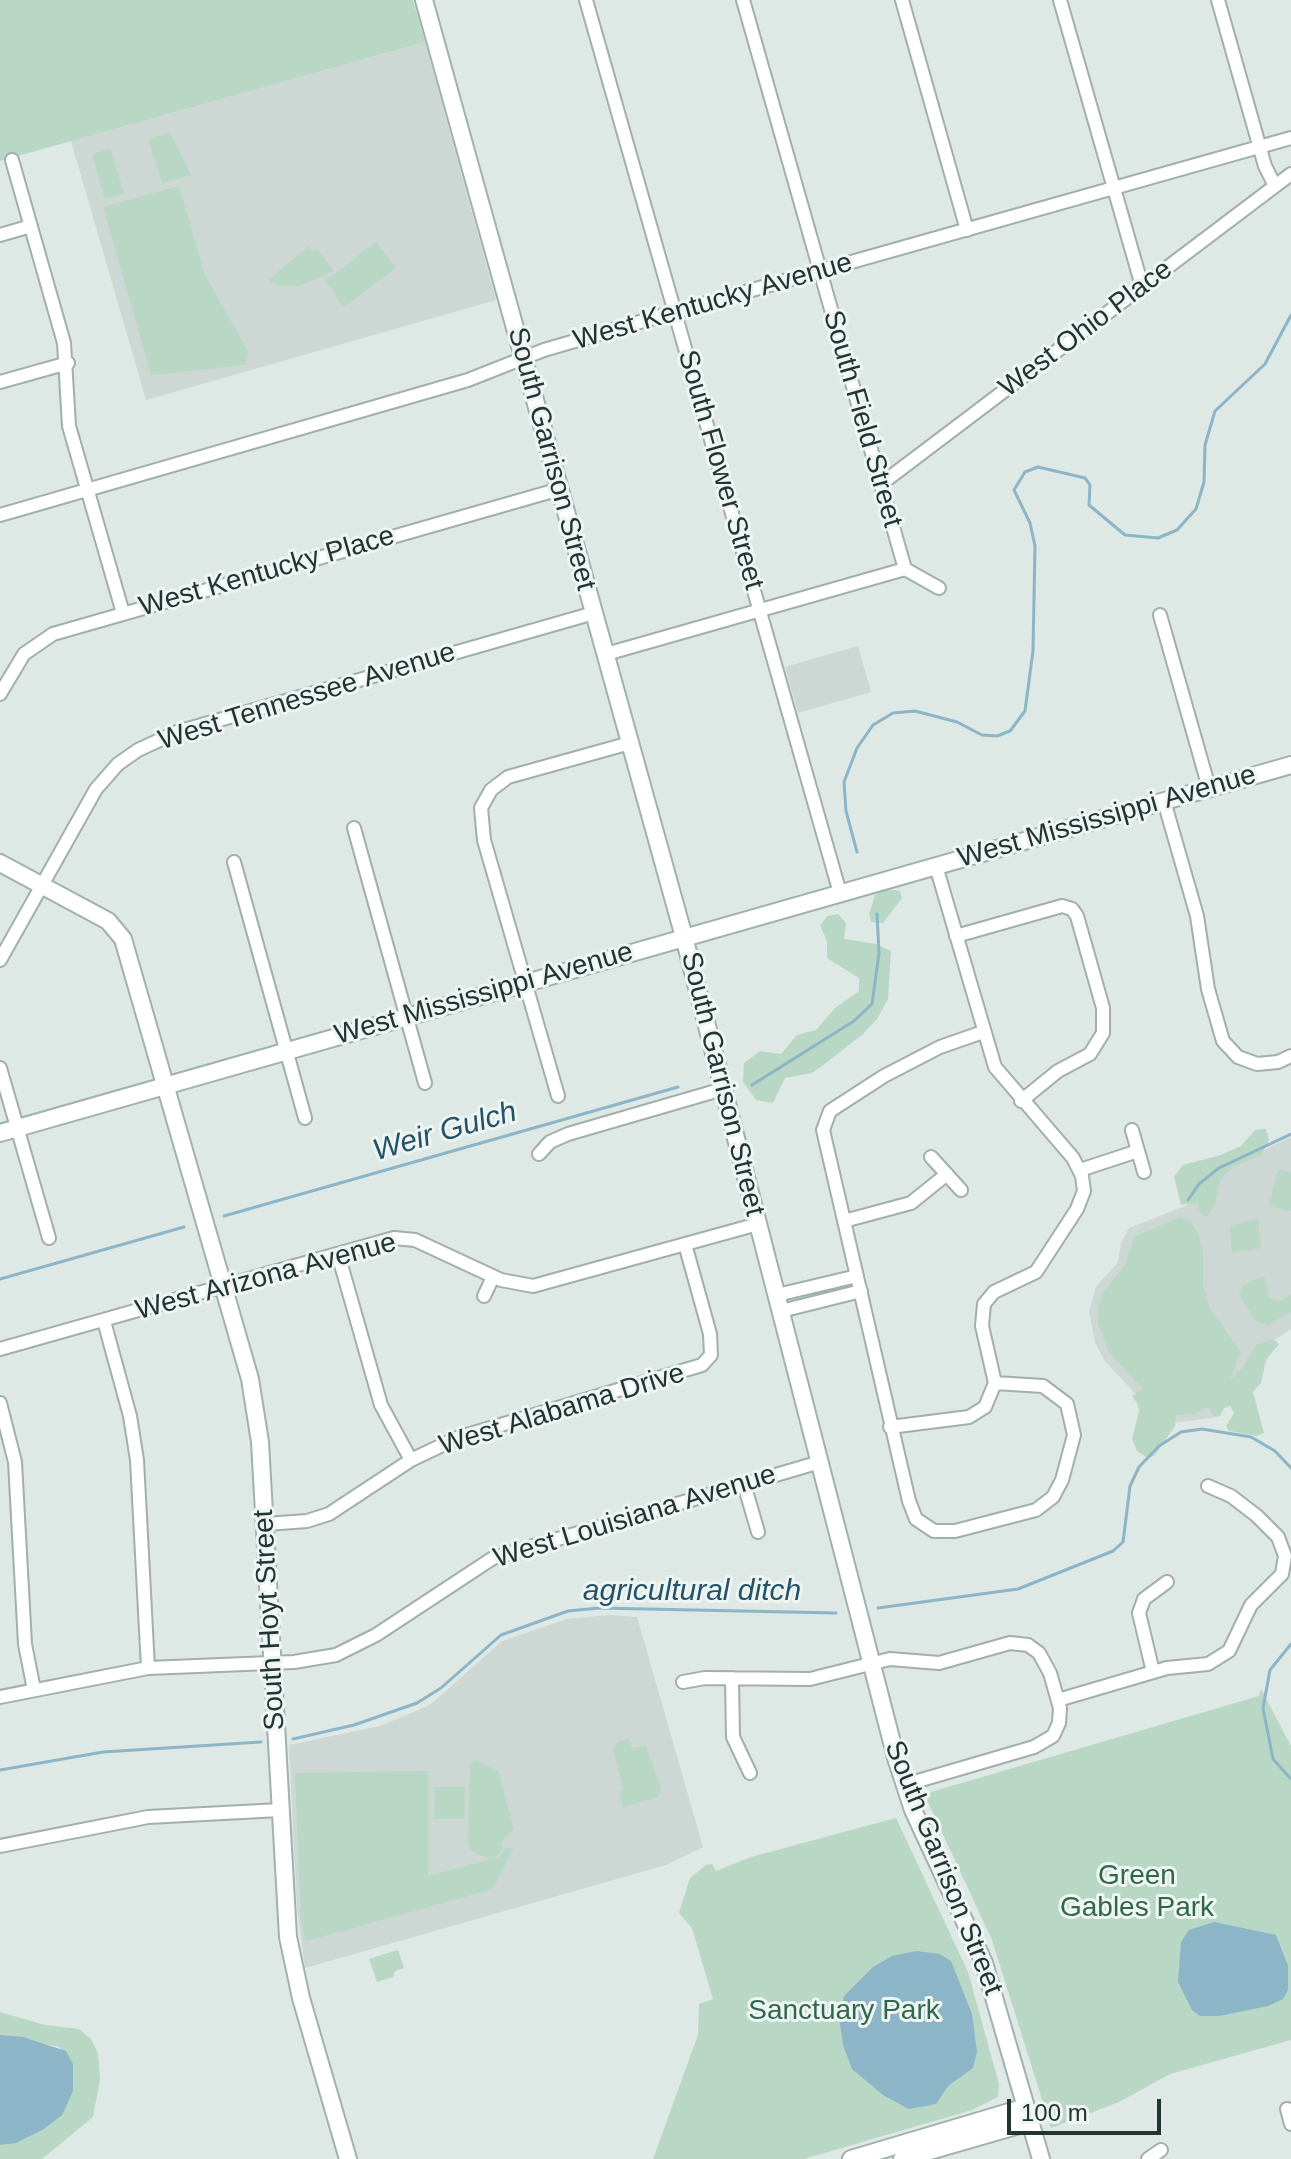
<!DOCTYPE html>
<style>
body{margin:0}
#map{position:relative;width:1291px;height:2159px;overflow:hidden;background:#dee8e5;font-family:Arial,sans-serif}
canvas{display:block}
.scale{position:absolute;left:1007px;top:2099px;width:154px;height:36px;box-sizing:border-box;border:4px solid #223533;border-top:0;padding-left:10px;font-size:24px;line-height:28px;white-space:nowrap;color:#223533;-webkit-text-stroke:6px #eef5f2;paint-order:stroke}
</style>
<div id="map">
<canvas width="1291" height="2159"></canvas>
<div class="scale">100 m</div>
</div>
<script>
const ctx = document.querySelector('canvas').getContext('2d');
ctx.lineJoin = 'round';
function fillPath(path, color) { ctx.fillStyle = color; ctx.fill(path, 'evenodd'); }
const poly = rows => new Path2D(rows.map(r => 'M' + r).join(''));
function stroke(path, color, width, dash) { ctx.strokeStyle = color; ctx.lineWidth = width; ctx.lineCap = dash ? 'butt' : 'round'; ctx.setLineDash(dash || []); ctx.stroke(path); }
function label(font, color, halo, rows, align = 'center') {
  ctx.font = font + ' Arial,sans-serif'; ctx.lineWidth = 6; ctx.setLineDash([]); ctx.textBaseline = 'middle'; ctx.strokeStyle = halo; ctx.fillStyle = color; for (const [text, x, y, turn = 0] of rows) {
    ctx.save(); ctx.translate(x, y); ctx.rotate((+turn || 0) * Math.PI / 180); ctx.textAlign = isNaN(turn) ? turn : align; if (halo) ctx.strokeText(text, 0, 0); ctx.fillText(text, 0, 0); ctx.restore();
  }
}
fillPath(poly([
 [425,42,496,300,146,400,71,141],
 [858,646,871,692,798,713,785,667],
 [1291,1137,1291,1329,1254,1353,1218,1417,1142,1427,1135,1393,1104,1360,1095,1342,1089,1311,1096,1287,1118,1262,1121,1243,1129,1228,1193,1203,1235,1164],
 [610,1615,637,1617,703,1847,666,1865,305,1968,297,1908,289,1745,380,1726,430,1705,502,1641,567,1619]
]), '#cdd7d4');
fillPath(poly([
 [0,0,413,0,425,42,0,161],
 [170,133,191,175,162,183,148,139],
 [111,149,124,194,105,199,92,154],
 [179,186,205,275,248,351,246,365,151,375,103,207],
 [376,242,396,268,344,307,325,281],
 [309,246,313,251,317,249,334,271,298,286,279,286,268,280],
 [886,889,900,891,902,898,883,923,871,922,869,915,875,895],
 [838,914,846,923,844,939,876,944,891,951,888,999,877,1019,863,1034,822,1066,812,1073,785,1078,773,1103,756,1100,743,1082,744,1063,760,1051,781,1054,797,1035,816,1030,835,1008,859,991,859,978,827,958,827,941,820,925,828,916],
 [1266,1129,1269,1140,1262,1155,1235,1166,1221,1178,1215,1205,1206,1217,1200,1214,1198,1203,1181,1205,1174,1177,1183,1165,1221,1155,1241,1146,1255,1130],
 [1278,1169,1291,1172,1291,1211,1269,1206],
 [1181,1217,1191,1222,1198,1233,1203,1252,1203,1285,1210,1309,1241,1352,1229,1381,1243,1367,1256,1345,1273,1339,1279,1344,1266,1360,1261,1383,1253,1392,1264,1433,1257,1436,1229,1431,1226,1426,1234,1413,1230,1406,1224,1408,1220,1416,1214,1416,1208,1407,1194,1414,1176,1415,1175,1426,1155,1455,1148,1458,1137,1451,1132,1439,1140,1407,1132,1396,1143,1389,1109,1352,1098,1324,1098,1307,1103,1292,1124,1267,1135,1236],
 [1258,1219,1261,1248,1232,1253,1230,1226],
 [1264,1276,1270,1299,1281,1301,1291,1295,1291,1312,1267,1326,1255,1321,1239,1293,1244,1284],
 [1261,1689,1291,1746,1291,2040,1170,2074,1119,2102,1051,2128,992,1940,927,1800,931,1792,1259,1696],
 [629,1738,632,1748,646,1746,661,1789,658,1797,623,1807,619,1793,623,1790,613,1750,618,1741],
 [475,1759,498,1771,514,1829,501,1843,503,1848,498,1856,489,1859,470,1850,468,1843,470,1764],
 [428,1771,428,1876,499,1857,505,1849,514,1847,493,1889,310,1940,305,1939,301,1920,295,1773],
 [435,1787,465,1787,464,1819,434,1819],
 [896,1818,968,1972,999,2084,998,2097,972,2110,804,2159,653,2159,698,2035,699,2004,713,1999,692,1928,679,1913,690,1878,706,1865,712,1864,716,1871,751,1857],
 [398,1950,404,1968,395,1971,393,1977,377,1982,369,1959],
 [0,2012,45,2025,79,2029,91,2039,98,2053,100,2079,93,2117,42,2159,0,2159,0,2145,23,2140,73,2080,73,2064,59,2047,0,2035]
]), '#b9d7c5');
fillPath(poly([
 [1214,1922,1276,1935,1288,1966,1288,1990,1283,1999,1268,2006,1219,2016,1200,2016,1192,2010,1178,1982,1181,1942,1189,1930],
 [916,1951,940,1954,951,1961,972,2014,977,2052,973,2068,948,2086,936,2104,909,2109,883,2095,852,2069,843,2045,839,2017,844,1996,873,1967,892,1956],
 [0,2035,23,2037,66,2051,73,2064,73,2091,62,2115,44,2129,16,2143,0,2145]
]), '#8cb5c7');
stroke(poly([
 [857,852,846,811,844,782,857,748,873,725,893,713,915,711,957,722,982,735,997,736,1010,731,1025,711,1033,651,1035,546,1030,523,1014,490,1025,472,1038,467,1085,478,1090,485,1089,505,1125,535,1158,538,1177,530,1196,509,1204,482,1205,445,1215,411,1265,364,1291,315],
 [752,1085,854,1021,872,1004,879,953,877,914],
 [1188,1200,1199,1184,1219,1168,1291,1134],
 [224,1216,678,1087],
 [0,1279,184,1227],
 [878,1608,1018,1589,1113,1551,1123,1542,1130,1486,1139,1467,1159,1446,1181,1432,1202,1429,1251,1437,1275,1451,1291,1468],
 [1291,1644,1270,1670,1263,1708,1273,1759,1291,1779],
 [293,1739,354,1725,417,1703,441,1688,501,1635,568,1611,599,1608,836,1613],
 [0,1770,103,1752,261,1742]
]), '#8cb5c7', 3);
const street = poly([
 [586,0,840,893],
 [743,0,905,569,939,588],
 [902,0,967,230],
 [1060,0,1142,286],
 [1218,0,1265,166,1275,186],
 [12,160,64,343,69,426,123,613],
 [0,235,31,226],
 [0,382,68,363],
 [881,484,1291,174],
 [0,515,468,380,544,350,674,312,1291,138],
 [1160,615,1209,788],
 [606,654,905,569],
 [0,694,24,654,53,634,560,489],
 [1164,801,1197,916,1208,989,1223,1041,1238,1057,1257,1064,1278,1062,1291,1056],
 [354,828,425,1083],
 [234,862,305,1118],
 [956,936,1062,906,1072,909,1077,916,1103,1008,1103,1033,1090,1054,1058,1071,1021,1101],
 [0,960,96,789,118,764,138,750,177,732,594,613],
 [983,1032,940,1047,884,1076,830,1111,823,1130,909,1501,916,1519,934,1531,955,1531,1036,1510,1053,1497,1062,1480,1074,1435,1067,1404,1043,1386,995,1383],
 [0,1068,49,1238],
 [558,1096,484,840,481,808,491,790,508,777,630,743],
 [1132,1130,1144,1172],
 [539,1154,550,1142,568,1134,723,1089],
 [931,1157,961,1190],
 [1080,1170,1138,1151],
 [844,1221,911,1203,947,1174],
 [338,1254,381,1405,411,1460],
 [777,1295,857,1276],
 [484,1296,493,1277],
 [781,1311,861,1291],
 [104,1321,130,1416,137,1460,148,1668],
 [0,1349,394,1238,415,1240,501,1280,533,1286,758,1224],
 [0,1403,15,1462,25,1644,34,1690],
 [890,1427,969,1417,985,1407,995,1383,982,1326,984,1304,994,1292,1036,1272,1077,1209,1084,1191,1082,1176,1073,1158,995,1067,936,866],
 [744,1484,758,1532],
 [266,1524,307,1521,329,1514,411,1460,457,1438,702,1365,711,1355,710,1334,685,1244],
 [1153,1672,1139,1613,1144,1599,1167,1582],
 [732,1678,733,1737,750,1773],
 [683,1682,705,1678,810,1679,890,1659,939,1663,1010,1643,1028,1645,1039,1653,1050,1673,1060,1708,1059,1723,1053,1736,1034,1747,904,1785],
 [0,1697,148,1668,294,1662,336,1655,376,1635,493,1558,820,1462],
 [1058,1700,1167,1668,1208,1664,1229,1651,1251,1605,1282,1574,1285,1556,1278,1537,1257,1516,1231,1496,1208,1486],
 [0,1846,148,1817,280,1810],
 [1287,2109,1291,2124],
 [1148,2159,1161,2150]
]);
const secondary = poly([
 [424,0,684,937,896,1758,913,1810,984,1963,1041,2159],
 [0,863,108,921,123,939,250,1379,260,1442,288,1937,301,1998,348,2159],
 [0,1133,1291,765],
 [851,2159,1026,2107],
 [902,2159,1030,2122]
]);
stroke(street, '#a2afac', 16);
stroke(secondary, '#9fb2ae', 20);
stroke(street, '#fff', 12);
stroke(secondary, '#fff', 16);
label('28px', '#223533', '#eef5f2', [
 ["West Kentucky Avenue",713,302,-16],
 ["West Ohio Place",1086,329,-37],
 ["South Field Street",862,419,74],
 ["South Garrison Street",551,459,75],
 ["South Flower Street",720,470,74],
 ["West Kentucky Place",267,572,-16],
 ["West Tennessee Avenue",307,697,-17],
 ["West Mississippi Avenue",1107,817,-16],
 ["West Mississippi Avenue",484,994,-16],
 ["South Garrison Street",722,1084,76],
 ["West Arizona Avenue",266,1277,-15],
 ["West Alabama Drive",562,1410,-17],
 ["West Louisiana Avenue",635,1517,-17],
 ["South Hoyt Street",270,1620,-93],
 ["South Garrison Street",943,1868,68]
]);
label('28px', '#31674d', '#eef5f2', [
 ["Green",1137,1876],
 ["Gables Park",1137,1908],
 ["Sanctuary Park",844,2011]
]);
label('italic 30px', '#245369', '#eef5f2', [
 ["Weir Gulch",445,1132,-16],
 ["agricultural ditch",692,1592]
]);
</script>
